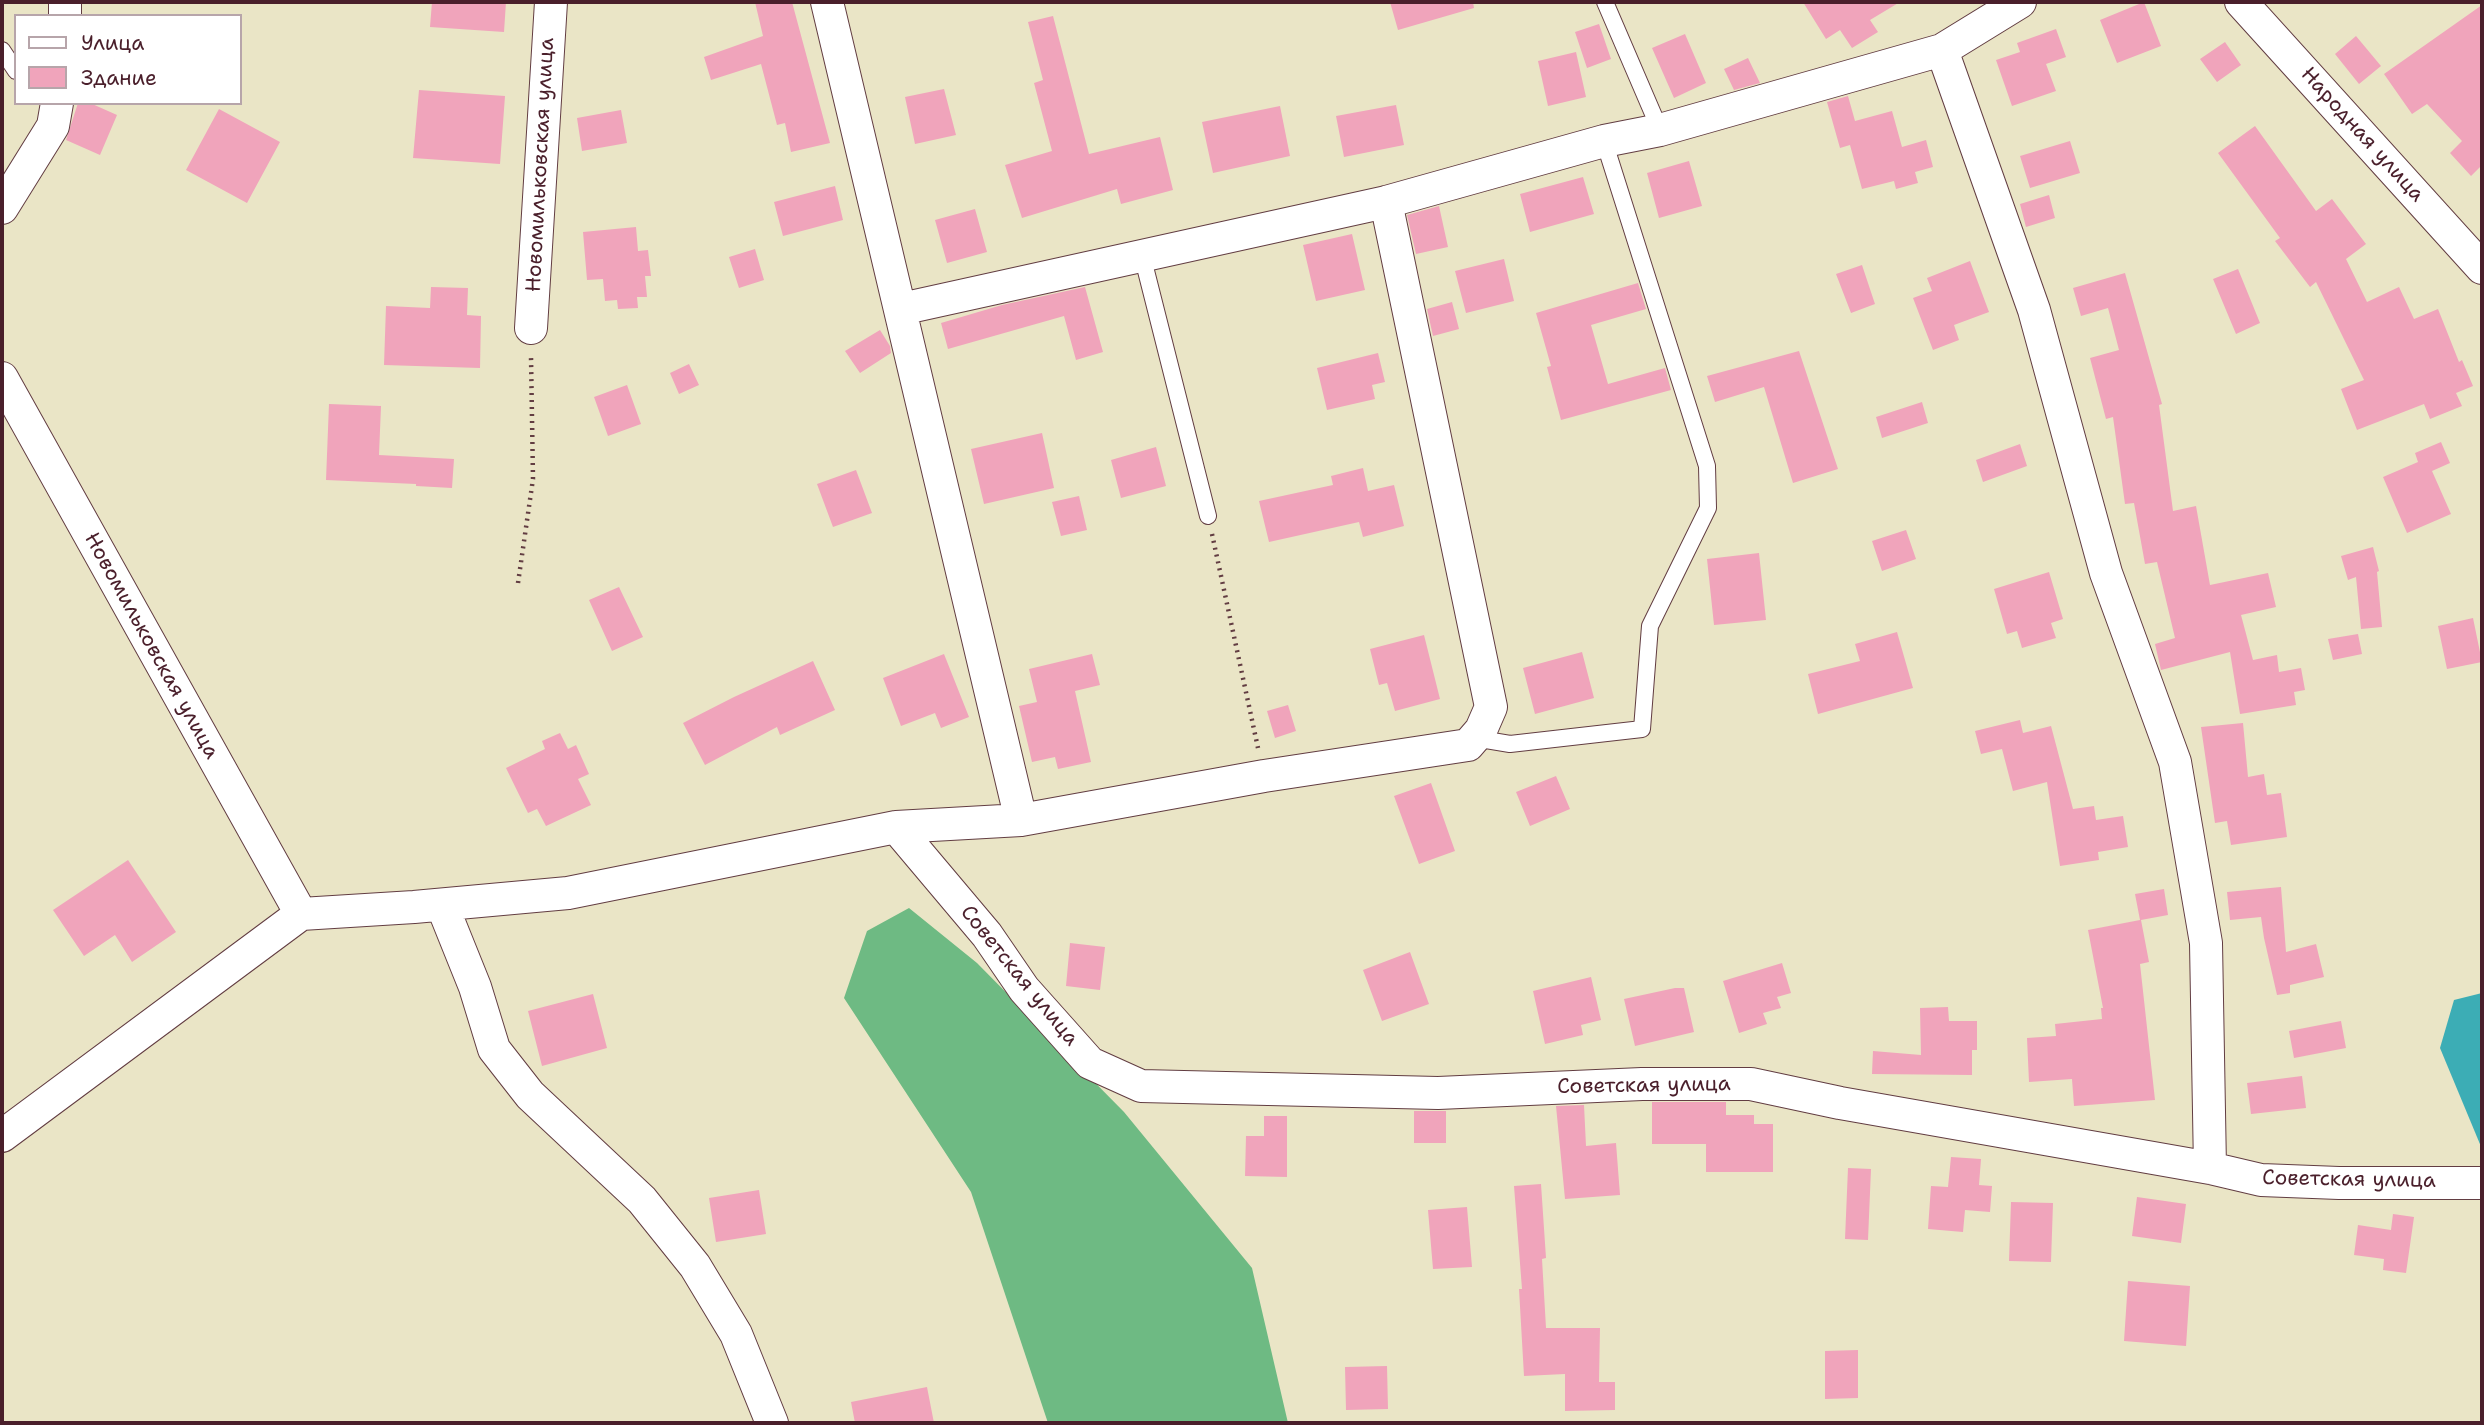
<!DOCTYPE html>
<meta charset="utf-8">
<style>
body{margin:0}
#map{position:relative;width:2484px;height:1425px;overflow:hidden;background:#eae5c6;font-family:"Shantell Sans",sans-serif}
canvas{display:block}
.frame{position:absolute;inset:0;border:4px solid #4a1f2b;pointer-events:none}
.legend{position:absolute;left:14px;top:14px;width:228px;height:91px;box-sizing:border-box;background:#fff;border:2px solid #b7a5aa;margin:0;padding:9px 12px;list-style:none;font-size:21px;color:#4a1f2b}
.legend li{display:flex;align-items:center;gap:14px;height:35px}
.legend b{width:35px;border:2px solid #b7a5aa}
</style>
<div id="map">
<canvas width="2484" height="1425"></canvas>
<div class="frame"></div>
<ul class="legend">
<li><b style="height:9px;background:#fff"></b>Улица</li>
<li><b style="height:19px;background:#f0a4bb"></b>Здание</li>
</ul>
</div>
<script>
const ctx = document.querySelector('canvas').getContext('2d');
ctx.lineJoin = 'round';
function fillPath(path, color) { ctx.fillStyle = color; ctx.fill(path, 'evenodd'); }
const poly = rows => new Path2D(rows.map(r => 'M' + r).join(''));
function stroke(path, color, width, dash) { ctx.strokeStyle = color; ctx.lineWidth = width; ctx.lineCap = dash ? 'butt' : 'round'; ctx.setLineDash(dash || []); ctx.stroke(path); }
function label(font, color, halo, rows, align = 'center') {
  ctx.font = font + ' "Shantell Sans",sans-serif'; ctx.lineWidth = 5; ctx.setLineDash([]); ctx.textBaseline = 'middle'; ctx.strokeStyle = halo; ctx.fillStyle = color; for (const [text, x, y, turn = 0] of rows) {
    ctx.save(); ctx.translate(x, y); ctx.rotate((+turn || 0) * Math.PI / 180); ctx.textAlign = isNaN(turn) ? turn : align; if (halo) ctx.strokeText(text, 0, 0); ctx.fillText(text, 0, 0); ctx.restore();
  }
}
fillPath(poly([
 [909,908,977,963,1124,1112,1252,1268,1288,1423,1048,1423,971,1192,844,998,867,931]
]), '#6eba83');
fillPath(poly([
 [2482,993,2482,1149,2440,1048,2454,1000]
]), '#3cadb5');
fillPath(poly([
 [432,2,506,2,504,32,430,27],
 [755,2,792,2,830,143,791,152,785,123,777,125,761,64,711,80,704,57,763,36],
 [1390,2,1473,2,1474,8,1398,30],
 [1803,2,1900,2,1870,20,1878,32,1852,48,1840,30,1826,39],
 [2144,2,2161,46,2117,63,2100,20],
 [2482,5,2482,165,2471,176,2450,153,2462,141,2427,104,2412,114,2384,74],
 [1053,16,1089,154,1160,137,1173,190,1121,204,1117,189,1022,218,1005,165,1052,151,1034,83,1043,80,1028,22],
 [1599,24,1611,59,1587,68,1575,32],
 [2056,29,2066,57,2046,64,2056,91,2012,106,1996,60,2020,52,2017,43],
 [1685,34,1706,83,1674,98,1652,48],
 [2356,36,2381,66,2359,84,2335,54],
 [2225,42,2241,65,2217,82,2200,59],
 [1576,52,1586,97,1548,106,1538,61],
 [1748,58,1760,83,1734,90,1724,69],
 [944,89,956,135,915,144,905,97],
 [419,90,505,96,500,164,413,158],
 [1848,96,1855,121,1892,111,1902,147,1926,140,1933,167,1915,172,1918,183,1896,189,1894,181,1862,189,1850,145,1840,148,1827,102],
 [78,103,90,103,117,115,100,155,66,140],
 [1396,105,1404,145,1344,157,1336,116],
 [1280,106,1290,156,1213,173,1202,122],
 [219,109,280,142,247,203,186,170],
 [621,110,627,143,582,151,577,118],
 [2255,126,2316,211,2332,199,2366,244,2346,259,2367,302,2399,287,2414,319,2438,309,2459,362,2462,360,2473,386,2456,393,2462,406,2430,419,2424,404,2357,430,2341,389,2364,380,2316,282,2310,287,2275,241,2280,238,2218,153],
 [2070,141,2080,173,2030,188,2020,156],
 [1689,161,1702,206,1659,218,1647,173],
 [1583,177,1594,214,1530,232,1520,194],
 [835,186,843,220,783,236,774,202],
 [2049,195,2055,218,2026,227,2020,204],
 [1439,206,1448,247,1416,254,1407,215],
 [975,209,987,252,947,263,935,220],
 [636,227,638,251,648,250,651,276,645,276,647,297,637,297,638,308,618,309,617,300,605,301,603,279,587,280,583,232],
 [1352,234,1365,290,1316,301,1303,245],
 [755,249,764,280,739,288,729,257],
 [1504,259,1514,301,1466,313,1455,271],
 [1970,261,1989,312,1954,325,1959,340,1933,350,1913,298,1932,291,1927,278],
 [1862,265,1875,304,1851,313,1836,274],
 [2238,269,2260,323,2236,334,2213,279],
 [2125,273,2162,404,2159,405,2173,511,2196,506,2210,585,2268,573,2276,607,2241,615,2253,660,2277,655,2279,672,2301,668,2305,690,2294,692,2296,705,2240,714,2230,652,2161,670,2155,644,2175,638,2157,562,2145,564,2134,503,2125,504,2113,417,2106,419,2090,358,2119,350,2108,308,2081,316,2073,288],
 [1638,283,1646,309,1591,325,1608,384,1665,368,1671,390,1561,420,1547,367,1551,366,1536,313],
 [431,287,468,288,467,315,481,316,480,368,384,365,386,306,430,308],
 [1085,287,1103,352,1076,360,1064,316,948,349,941,323,1002,305],
 [1452,302,1459,329,1433,336,1427,309],
 [880,330,890,346,891,353,860,373,845,351],
 [1799,351,1838,469,1793,483,1764,387,1715,402,1707,376],
 [1378,353,1385,382,1372,385,1375,399,1327,410,1317,368],
 [689,364,699,385,679,394,670,373],
 [627,385,641,424,608,436,594,397],
 [1922,402,1928,423,1882,438,1876,417],
 [329,404,381,406,379,455,454,459,452,488,416,486,416,484,326,480],
 [1042,433,1054,488,984,504,971,449],
 [2441,442,2450,463,2432,471,2451,514,2407,533,2383,477,2418,462,2415,453],
 [2020,444,2027,466,1983,482,1976,460],
 [1156,447,1166,486,1121,498,1111,460],
 [1363,468,1368,491,1394,485,1404,526,1363,537,1359,522,1269,542,1259,501,1333,485,1331,476],
 [856,470,872,513,833,527,817,484],
 [1079,496,1087,530,1061,536,1052,502],
 [1906,530,1916,559,1882,571,1872,541],
 [2373,547,2379,571,2377,572,2382,627,2361,629,2356,577,2348,580,2341,556],
 [1759,553,1766,620,1714,625,1707,559],
 [2049,572,2063,619,2051,623,2056,638,2022,648,2017,631,2007,634,1994,589],
 [619,587,643,637,612,651,589,600],
 [2473,618,2482,662,2447,669,2438,626],
 [1897,632,1913,688,1818,714,1808,674,1860,661,1855,644],
 [2358,634,2362,654,2333,660,2328,639],
 [1424,635,1440,699,1395,711,1387,683,1379,685,1370,649],
 [1582,652,1594,698,1535,714,1523,668],
 [944,654,969,717,941,728,935,713,901,726,883,678],
 [1092,654,1100,685,1075,691,1091,762,1058,769,1055,757,1032,762,1019,706,1037,702,1029,669],
 [813,661,835,710,780,735,777,727,705,765,683,723,734,697],
 [1288,705,1296,731,1275,738,1267,711],
 [2020,720,2023,733,2051,726,2073,809,2094,806,2096,820,2123,816,2128,847,2098,852,2099,860,2060,866,2047,782,2013,791,2002,749,1981,754,1975,731],
 [2243,723,2248,777,2264,774,2267,795,2281,793,2287,837,2231,845,2227,821,2215,823,2201,727],
 [560,733,568,749,576,745,589,774,578,779,591,805,546,826,537,809,528,813,506,768,545,749,542,741],
 [1556,776,1570,809,1530,826,1516,792],
 [1431,783,1455,851,1419,864,1394,796],
 [128,860,176,932,132,962,115,935,84,956,53,910],
 [2281,887,2286,952,2316,944,2324,977,2290,985,2290,993,2277,995,2264,938,2261,917,2230,920,2227,892],
 [2164,889,2168,915,2141,920,2149,962,2140,964,2155,1100,2074,1106,2072,1079,2029,1082,2027,1038,2056,1036,2055,1024,2102,1019,2101,1008,2103,1008,2088,930,2140,920,2135,894],
 [1070,943,1105,947,1100,990,1066,986],
 [1410,952,1429,1004,1382,1021,1363,970],
 [1782,963,1791,993,1777,997,1781,1008,1763,1013,1767,1024,1739,1033,1723,981],
 [1591,977,1601,1020,1581,1025,1583,1035,1545,1044,1533,991],
 [1675,988,1684,988,1694,1032,1635,1046,1624,999],
 [593,994,607,1048,542,1066,528,1011],
 [1948,1007,1949,1021,1977,1021,1977,1050,1972,1050,1972,1075,1872,1074,1873,1051,1921,1055,1920,1008],
 [2341,1021,2346,1048,2294,1058,2289,1031],
 [2302,1076,2306,1108,2251,1114,2247,1083],
 [1652,1102,1726,1102,1726,1115,1754,1115,1754,1124,1773,1124,1773,1172,1706,1172,1706,1144,1652,1144],
 [1584,1105,1586,1146,1616,1143,1620,1195,1565,1199,1556,1106],
 [1414,1111,1446,1111,1446,1143,1414,1143],
 [1264,1116,1287,1116,1287,1177,1245,1176,1246,1136,1264,1136],
 [1951,1157,1981,1159,1979,1185,1992,1186,1990,1212,1965,1210,1963,1232,1928,1229,1931,1186,1948,1187],
 [1848,1168,1871,1169,1868,1240,1845,1239],
 [1541,1184,1546,1258,1542,1259,1546,1328,1600,1328,1599,1382,1615,1382,1615,1410,1565,1411,1565,1374,1524,1376,1519,1289,1522,1289,1514,1186],
 [759,1190,766,1234,716,1242,709,1198],
 [2137,1197,2186,1204,2181,1243,2132,1236],
 [2011,1202,2053,1203,2051,1262,2009,1261],
 [1467,1207,1472,1267,1433,1269,1428,1210],
 [2393,1214,2414,1217,2406,1273,2383,1270,2384,1259,2354,1255,2358,1225,2391,1230],
 [2128,1281,2190,1286,2186,1346,2124,1341],
 [1858,1350,1858,1398,1825,1399,1825,1351],
 [1387,1366,1388,1409,1346,1410,1345,1367],
 [927,1387,934,1423,855,1423,851,1402]
]), '#f0a4bb');
const service = poly([
 [1605,2,1660,130],
 [2,50,16,71],
 [1142,255,1208,516],
 [1474,738,1510,744,1642,729,1650,626,1708,508,1707,466,1604,141]
]);
const minor = poly([
 [65,2,65,16],
 [827,2,1021,820],
 [2241,2,2482,268],
 [1942,50,2034,310,2106,573,2175,762,2206,943,2210,1168],
 [2,208,53,126,57,103],
 [901,309,1386,202,1604,141,1660,130,1942,50,2020,2],
 [531,328,551,2],
 [2,378,301,914],
 [896,827,1021,820,1264,776,1468,745,1481,730,1491,707,1386,202],
 [442,905,475,987,494,1049,530,1095,642,1200,695,1266,736,1334,772,1423],
 [2,1136,301,914,414,907,568,893,896,827,987,935,1024,989,1090,1063,1141,1086,1438,1093,1642,1084,1751,1084,1840,1103,2210,1168,2261,1180,2339,1183,2482,1183]
]);
stroke(service, '#623d42', 18);
stroke(minor, '#623d42', 34);
stroke(poly([
 [1212,534,1258,748],
 [518,583,533,479,531,357]
]), '#623d42', 4.5, [2, 5]);
stroke(service, '#fff', 16);
stroke(minor, '#fff', 32);
label('21px', '#4a1f2b', '#fff', [
 ["Народная улица",2362,135,48],
 ["Новомильковская улица",541,165,-87],
 ["Новомильковская улица",151,646,61],
 ["Советская улица",1019,976,51],
 ["Советская улица",1644,1086,-1],
 ["Советская улица",2349,1180,1]
]);
</script>
